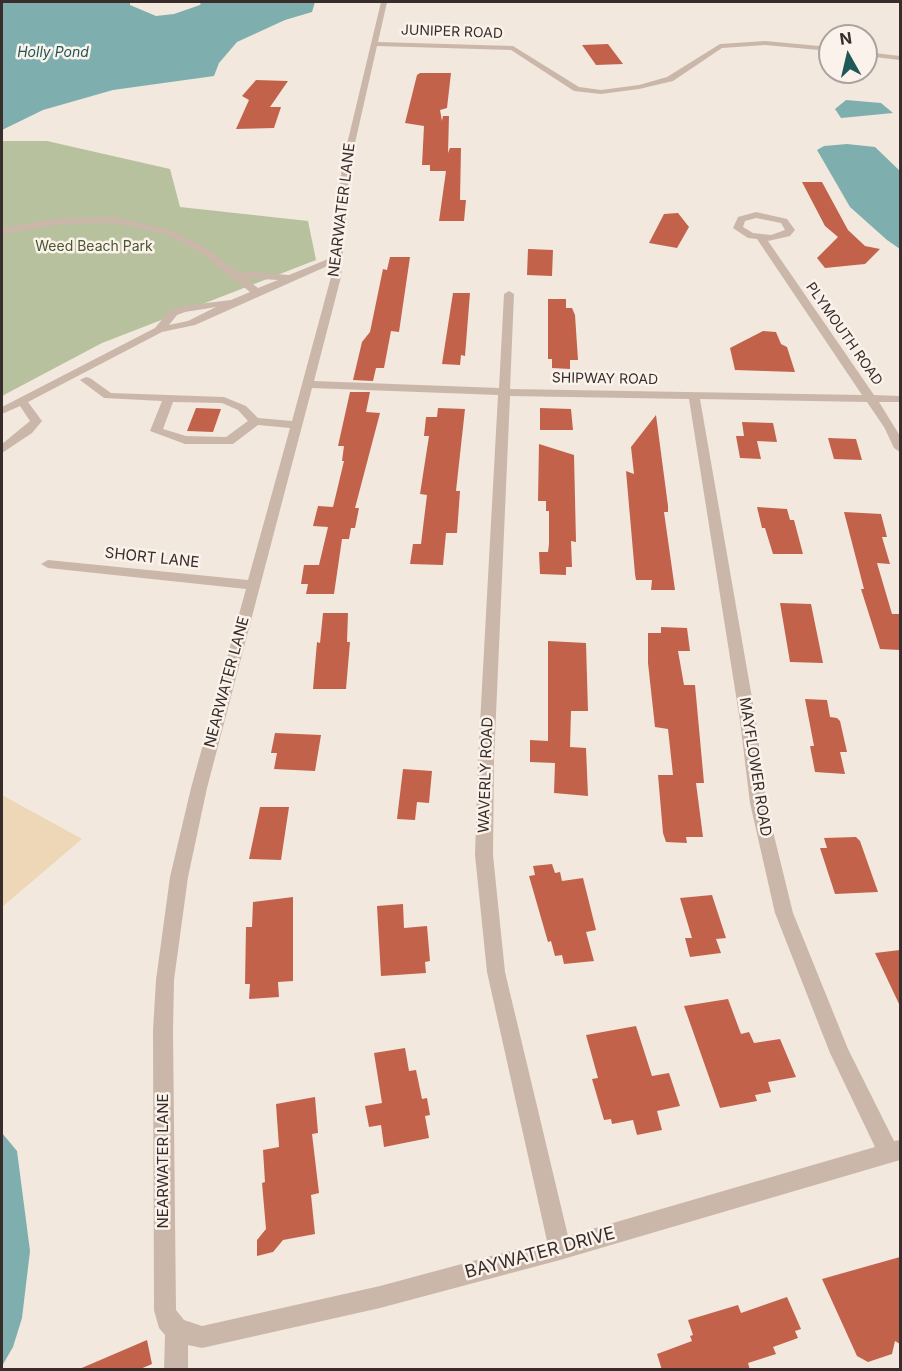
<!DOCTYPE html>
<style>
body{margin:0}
#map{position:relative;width:902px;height:1371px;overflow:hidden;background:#f2e8de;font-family:Inter,sans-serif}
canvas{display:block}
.frame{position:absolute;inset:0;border:3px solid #382d2a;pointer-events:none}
.north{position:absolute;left:818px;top:24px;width:60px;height:60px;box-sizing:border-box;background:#faf2eb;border:2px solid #aca39e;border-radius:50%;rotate:352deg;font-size:16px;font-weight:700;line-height:24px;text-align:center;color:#382d2a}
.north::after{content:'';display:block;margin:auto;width:21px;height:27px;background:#205859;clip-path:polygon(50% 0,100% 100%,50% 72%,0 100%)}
</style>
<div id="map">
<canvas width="902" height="1371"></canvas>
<div class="frame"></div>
<div class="north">N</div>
</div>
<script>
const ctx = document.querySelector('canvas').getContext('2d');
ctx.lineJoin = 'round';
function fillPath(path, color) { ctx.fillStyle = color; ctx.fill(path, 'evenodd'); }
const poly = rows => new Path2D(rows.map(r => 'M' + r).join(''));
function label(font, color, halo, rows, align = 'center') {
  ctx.font = font + ' Inter,sans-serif'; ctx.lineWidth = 5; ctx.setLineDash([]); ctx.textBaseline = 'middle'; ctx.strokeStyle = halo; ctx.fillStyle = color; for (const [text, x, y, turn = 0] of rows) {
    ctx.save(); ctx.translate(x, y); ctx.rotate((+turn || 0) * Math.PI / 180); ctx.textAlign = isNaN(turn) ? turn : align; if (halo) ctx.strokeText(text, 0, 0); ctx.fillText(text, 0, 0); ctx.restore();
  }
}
fillPath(poly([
 [2,141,47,141,170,169,180,207,308,221,316,260,102,343,2,396]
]), '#b7c19e');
fillPath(poly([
 [2,795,82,839,2,907]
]), '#edd7b6');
fillPath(poly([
 [2,2,130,2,130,5,156,16,174,14,200,5,201,2,315,2,312,12,285,20,237,42,219,63,214,76,113,90,43,110,2,130],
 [846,100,881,103,893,113,841,118,835,109],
 [847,144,875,147,900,171,900,249,887,240,850,207,817,150,824,146],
 [2,1133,17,1151,30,1251,22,1318,13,1347,2,1366]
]), '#7eafae');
fillPath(poly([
 [608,44,623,64,596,65,582,45],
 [420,73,451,73,447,108,440,110,442,121,443,116,449,116,448,153,450,148,461,148,460,200,466,200,464,221,439,221,446,171,430,171,430,165,422,165,424,126,405,123,417,75],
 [256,80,288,81,270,107,281,107,274,128,236,129,249,100,242,96],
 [802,182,822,182,848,230,865,246,880,249,865,264,825,268,817,258,838,237,825,226],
 [678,213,689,227,677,248,649,243,664,214],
 [528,249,553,250,552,276,527,275],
 [390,257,410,257,399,332,391,331,384,368,376,368,373,381,353,380,362,342,370,332,383,269,387,270],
 [453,293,470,293,465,356,461,355,460,365,442,364],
 [548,299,566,299,566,308,572,308,575,315,578,360,570,360,570,369,552,368,552,359,548,359],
 [763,331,776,332,781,344,787,347,795,372,735,370,730,348],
 [350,392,370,392,366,412,380,413,355,508,359,508,355,528,351,528,349,539,342,539,334,594,306,594,308,584,301,584,304,565,319,565,328,527,313,526,318,506,333,507,344,461,342,461,344,446,338,446],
 [196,408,221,409,213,432,187,431],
 [438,408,465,409,456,491,460,491,457,533,446,533,443,565,410,564,413,544,421,544,427,495,420,494,429,436,424,436,426,417,437,417],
 [540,408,571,409,573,430,540,430],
 [656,415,668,506,668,512,664,512,675,590,651,590,652,580,636,580,635,574,626,471,634,474,631,447],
 [742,422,773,423,777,442,757,441,761,459,740,458,736,436,744,436],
 [828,438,856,439,862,460,834,459],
 [539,444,574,455,576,542,571,541,572,567,566,567,566,575,540,574,539,552,548,552,549,544,549,511,546,511,546,501,538,501],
 [757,507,787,509,790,520,794,520,803,554,773,554,765,528,762,528],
 [844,512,881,514,887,537,882,537,890,564,877,563,892,614,900,614,900,650,880,649,861,589,864,589],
 [780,603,811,604,823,663,790,662],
 [323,613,348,613,347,642,350,642,346,689,313,689,317,642,320,643],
 [661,627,687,628,690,651,678,651,684,685,695,685,704,783,696,783,703,837,686,837,687,843,666,842,663,833,658,775,673,775,668,729,655,727,648,663,648,633,661,633],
 [548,641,586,643,588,711,571,711,570,747,586,748,588,796,554,793,555,763,530,762,530,740,548,741],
 [805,699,827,700,830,717,837,718,840,721,847,752,840,752,845,774,815,772,810,746,814,746],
 [275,733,321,735,315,771,274,769,277,753,271,753],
 [403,769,432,771,429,803,417,802,415,820,397,819],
 [260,807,289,807,281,860,249,859],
 [856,837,860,841,878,892,835,894,820,848,827,848,824,838],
 [552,864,555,873,560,872,562,881,583,878,596,930,586,932,594,961,564,964,562,955,555,956,551,941,548,942,529,876,535,875,533,866],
 [712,895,726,938,716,939,721,953,690,957,685,938,692,938,680,898],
 [293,897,293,981,278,982,279,997,249,999,250,984,245,984,246,927,252,927,253,902],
 [403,904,404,928,427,926,430,961,425,962,426,973,381,976,377,906],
 [900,950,900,1006,875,953],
 [728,999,741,1034,749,1032,754,1043,780,1039,796,1077,768,1082,771,1092,755,1095,757,1101,720,1108,684,1006],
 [636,1026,652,1076,669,1073,680,1106,657,1111,662,1130,637,1135,633,1120,612,1124,611,1119,604,1120,592,1079,598,1078,586,1035],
 [405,1048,409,1071,416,1070,422,1099,427,1098,430,1115,425,1116,429,1138,384,1147,381,1125,369,1127,365,1106,382,1103,374,1053],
 [315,1097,318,1133,312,1134,319,1193,311,1195,315,1234,283,1240,273,1252,257,1256,257,1240,266,1229,262,1183,265,1182,263,1150,279,1147,276,1104],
 [900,1257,900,1344,895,1341,892,1354,868,1362,857,1356,822,1279],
 [787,1297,801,1329,795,1331,798,1338,773,1347,776,1354,748,1363,750,1370,662,1370,657,1354,692,1341,690,1336,693,1335,688,1320,738,1305,741,1313],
 [147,1340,152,1364,138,1370,77,1370]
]), '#c3624b');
fillPath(poly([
 [381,2,387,2,378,42,513,46,579,87,601,90,639,85,667,77,720,44,765,41,830,47,830,51,765,45,722,48,673,81,639,89,601,94,574,91,511,50,377,46,350,165,341,277,314,381,499,388,504,294,509,291,514,294,510,389,862,395,757,239,748,238,733,228,738,217,756,212,787,219,795,230,790,236,768,241,874,395,900,396,900,402,879,402,900,436,900,452,894,448,884,427,867,402,700,399,756,721,766,803,793,913,848,1049,894,1141,900,1140,900,1160,560,1260,380,1308,202,1348,188,1345,188,1370,164,1370,165,1335,159,1328,154,1310,153,1031,156,980,170,877,191,788,246,589,48,568,41,564,48,560,248,580,290,428,258,425,233,444,185,444,150,431,162,401,104,398,80,380,86,377,90,378,111,393,224,397,246,406,258,418,292,421,331,277,332,264,195,325,162,332,28,402,42,421,32,433,2,453,2,444,30,421,20,406,2,414,2,407,155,328,169,311,182,306,231,300,250,292,200,252,165,234,115,223,61,224,2,234,2,228,61,218,115,217,171,230,206,248,236,271,289,275,333,257,342,165,381,2],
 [756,218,781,223,785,230,771,235,753,233,743,227,745,221,756,218],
 [245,278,278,280,258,288,245,278],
 [216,307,188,321,169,325,177,315,185,312,216,307],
 [312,388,498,395,478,760,475,855,487,972,547,1241,380,1286,202,1326,184,1320,176,1310,173,1031,174,980,188,877,207,788,312,388],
 [510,396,689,399,740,721,750,803,775,913,830,1053,875,1147,568,1236,505,972,493,855,494,760,510,396],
 [173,402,222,403,238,410,248,421,226,437,186,436,163,429,173,402],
 [866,52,900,56,900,60,866,56,866,52]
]), '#cab7aa');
label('14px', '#382d2a', '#faf2eb', [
 ["JUNIPER ROAD",452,32,2],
 ["PLYMOUTH ROAD",844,334,55],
 ["SHIPWAY ROAD",605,379,1]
]);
label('italic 14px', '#205859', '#faf2eb', [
 ["Holly Pond",53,53]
]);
label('14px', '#49562e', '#faf2eb', [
 ["Weed Beach Park",94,247]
]);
label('15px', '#382d2a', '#faf2eb', [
 ["NEARWATER LANE",342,210,-83],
 ["SHORT LANE",152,558,6],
 ["NEARWATER LANE",227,682,-75],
 ["MAYFLOWER ROAD",755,767,81],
 ["WAVERLY ROAD",486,775,-88],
 ["NEARWATER LANE",163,1161,-90]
]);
label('18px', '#382d2a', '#faf2eb', [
 ["BAYWATER DRIVE",540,1253,-15]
]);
</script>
